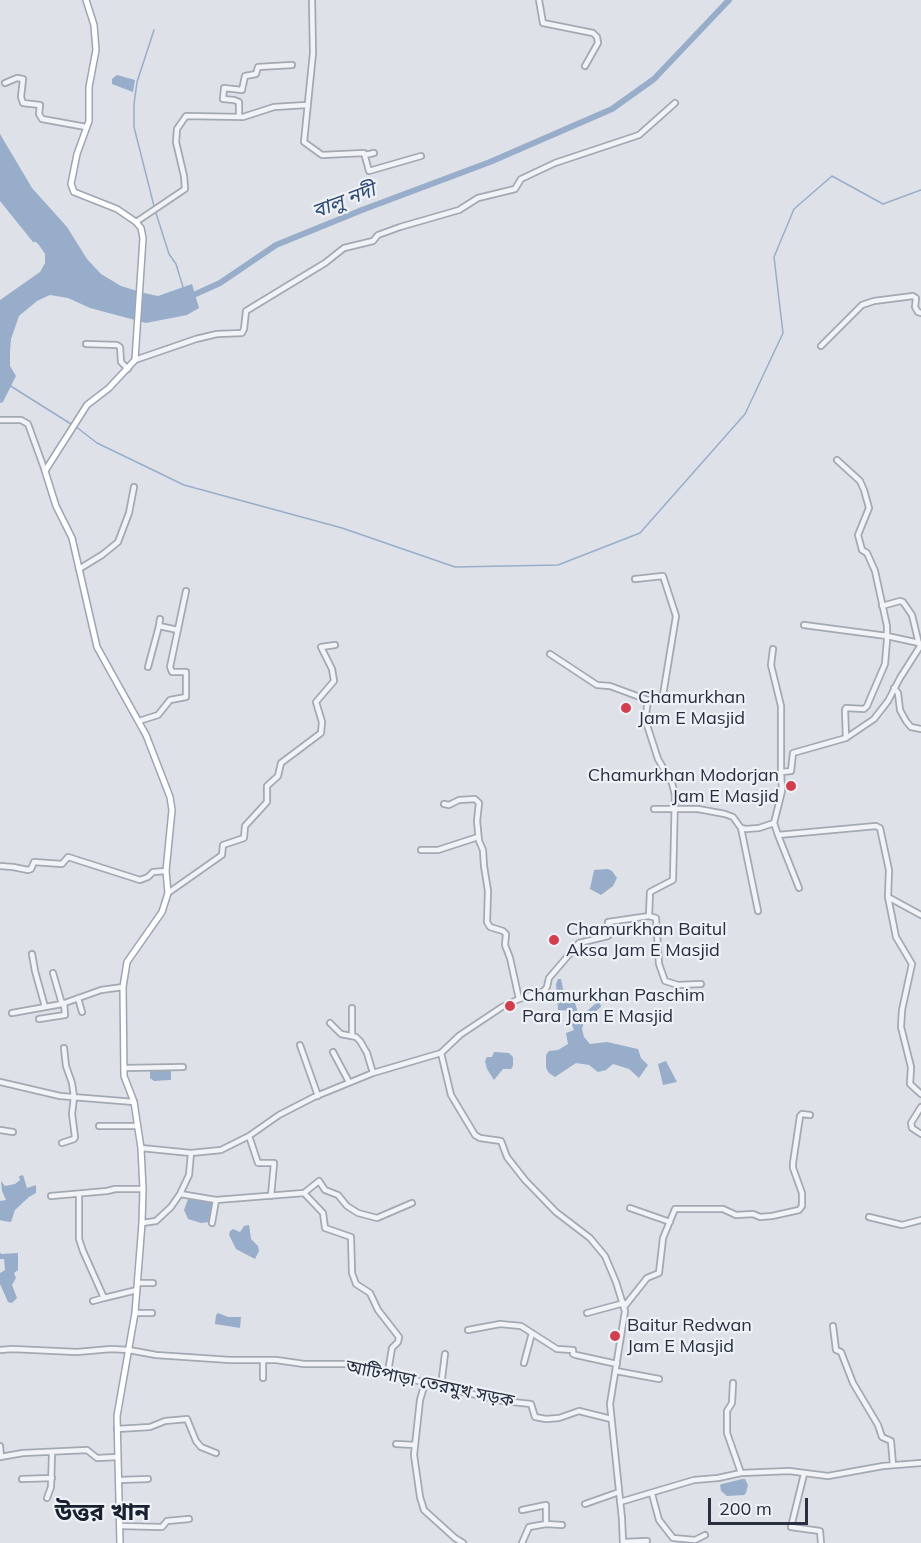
<!DOCTYPE html>
<meta charset="utf-8">
<style>
body{margin:0}
#map{position:relative;width:921px;height:1543px;overflow:hidden;background:#dee2e8;font-family:Mulish,sans-serif}
canvas{display:block}
.scale{position:absolute;left:708px;top:1498px;width:100px;height:27px;box-sizing:border-box;border:3px solid #272f40;border-top:0;padding-left:8px;font-size:18px;line-height:21px;white-space:nowrap;color:#272f40;-webkit-text-stroke:4px #eef1f6;paint-order:stroke}
</style>
<div id="map">
<canvas width="921" height="1543"></canvas>
<div class="scale">200 m</div>
</div>
<script>
const ctx = document.querySelector('canvas').getContext('2d');
ctx.lineJoin = 'round';
function fillPath(path, color) { ctx.fillStyle = color; ctx.fill(path, 'evenodd'); }
const poly = rows => new Path2D(rows.map(r => 'M' + r).join(''));
function stroke(path, color, width, dash) { ctx.strokeStyle = color; ctx.lineWidth = width; ctx.lineCap = dash ? 'butt' : 'round'; ctx.setLineDash(dash || []); ctx.stroke(path); }
function label(font, color, halo, rows, align = 'center') {
  ctx.font = font + ' Mulish,"Noto Sans Bengali",sans-serif'; ctx.lineWidth = 4.5; ctx.setLineDash([]); ctx.textBaseline = 'middle'; ctx.strokeStyle = halo; ctx.fillStyle = color; for (const [text, x, y, turn = 0] of rows) {
    ctx.save(); ctx.translate(x, y); ctx.rotate((+turn || 0) * Math.PI / 180); ctx.textAlign = isNaN(turn) ? turn : align; if (halo) ctx.strokeText(text, 0, 0); ctx.fillText(text, 0, 0); ctx.restore();
  }
}
fillPath(poly([
 [117,75,135,80,133,92,112,84,112,79],
 [0,134,32,188,67,227,87,259,101,274,121,286,144,293,158,296,192,284,199,308,187,315,146,323,90,308,68,298,50,295,37,301,19,316,11,339,10,352,10,366,16,376,3,402,0,403,0,300,40,272,45,263,45,254,39,245,36,242,33,242,0,201],
 [608,869,612,871,617,878,613,886,601,895,590,889,594,870],
 [558,979,561,979,566,1003,575,1003,578,1013,587,1011,595,1004,600,1002,601,1007,584,1021,582,1029,584,1037,590,1044,607,1042,638,1049,641,1058,648,1065,639,1078,629,1069,613,1064,606,1070,598,1072,589,1065,576,1063,555,1077,549,1073,546,1068,546,1055,549,1051,558,1050,568,1044,566,1033,574,1030,572,1025,567,1025,566,1021,574,1019,572,1011,558,1010,556,984],
 [494,1052,509,1053,513,1057,513,1066,511,1069,503,1069,494,1080,487,1069,485,1061,487,1057,492,1057],
 [666,1061,677,1082,663,1085,658,1064],
 [171,1069,171,1080,154,1081,150,1078,150,1070],
 [23,1175,27,1188,36,1185,36,1193,29,1197,15,1210,11,1222,3,1221,0,1220,0,1201,6,1200,2,1191,1,1181,5,1186,15,1184,20,1180,19,1176],
 [188,1199,214,1202,210,1222,201,1223,188,1219,184,1210],
 [249,1225,251,1239,258,1246,259,1251,255,1259,236,1249,229,1235,230,1231,233,1229,240,1232,244,1226],
 [0,1252,1,1254,18,1253,18,1270,14,1273,16,1278,12,1285,17,1298,12,1303,8,1302,0,1284,0,1273,5,1270,4,1259,0,1259],
 [218,1313,228,1317,241,1317,240,1328,215,1324,216,1315],
 [742,1479,745,1479,748,1485,746,1493,744,1495,727,1496,721,1491,720,1485,722,1484]
]), '#98adca');
stroke(poly([
 [154,30,137,82,134,104,134,127,155,210,169,254,176,264,183,287],
 [9,385,71,424],
 [75,426,97,443,184,485,342,528,455,567,558,565,640,533,745,414,783,333,774,257,794,209,832,176,883,204,921,190]
]), '#98adca', 1.5);
stroke(poly([
 [189,297,220,283,276,245,362,210,490,162,612,109,654,79,729,0]
]), '#98adca', 6);
const minor = poly([
 [312,0,313,53,304,142,322,155,364,153,369,171,421,156],
 [539,0,543,23,593,33,597,37,598,43,585,66],
 [5,83,17,78,23,79,21,97,23,103,40,105,39,114,42,119,86,127],
 [239,116,239,102,234,100,223,99,224,88,242,90,245,76,256,74,258,67,292,65],
 [365,155,374,153],
 [136,222,185,189,184,176,176,142,177,129,186,116,243,117,274,107,306,105],
 [86,344,117,345,120,347,121,362,128,369],
 [821,346,862,305,874,301,913,296,916,298,915,307,918,312,921,313],
 [135,360,196,339,217,334,242,333,244,329,246,311,325,263,344,248,373,241,378,235,400,227,459,210,478,198,515,189,521,179,555,163,639,135,675,103],
 [0,420,21,420,28,424,45,471],
 [837,460,860,481,864,490,869,508,858,535,862,550,867,553,875,571,887,626,887,640,885,664,867,706,864,709,846,708,845,710,846,738],
 [79,569,102,555,118,542,129,513,134,487],
 [882,606,900,601,903,602,912,615,919,644],
 [160,619,159,626,178,630],
 [804,625,887,636,919,643],
 [773,649,771,665,781,706,781,772],
 [550,654,597,685,610,686,648,700],
 [148,667,159,626],
 [894,688,898,693,900,710,906,721,911,727,921,729],
 [139,721,158,715,170,700,186,697,186,672,172,672,170,667,186,591],
 [444,804,449,805,459,800,475,799,479,803,477,821,479,841,483,850,484,866,488,891,487,922,490,927,503,931,506,934,505,945,510,958,519,999],
 [654,809,698,809,725,814,733,817,741,828,746,829,759,828,774,823,778,835,876,826,880,828,889,870,888,897,896,937,912,964,902,1010,901,1027,911,1067,910,1084,921,1094],
 [774,823,782,791,781,772,791,771,793,753,846,738,874,719,888,701,900,678,921,645],
 [741,828,758,911],
 [778,835,799,888],
 [421,850,438,850,478,837],
 [0,866,13,867,28,870,31,869,34,862,62,864,68,857,140,880,148,877,153,872,166,871],
 [168,893,222,855,223,845,244,838,245,826,267,802,267,786,278,776,281,763,321,733,322,722,316,702,334,681,332,669,321,647,335,645],
 [888,897,921,915],
 [649,916,656,918,659,964,665,981,678,985,701,984],
 [32,954,35,971,45,1007],
 [53,973,62,1004],
 [78,998,82,1012],
 [12,1013,62,1004,101,990,123,987],
 [39,1019,65,1015,64,1003],
 [330,1023,341,1034,356,1037,360,1041,367,1053,373,1073],
 [352,1036,352,1008],
 [300,1045,318,1096],
 [333,1052,349,1082],
 [441,1053,451,1095,475,1135,480,1138,501,1141,507,1157,525,1180,556,1212,590,1238,605,1256,616,1282,625,1311,610,1404,622,1519,623,1543],
 [124,1068,183,1067],
 [0,1082,60,1096,134,1102],
 [921,1107,911,1123,912,1128,921,1134],
 [99,1126,136,1126],
 [0,1130,13,1132],
 [249,1136,258,1163,274,1163,271,1196],
 [62,1143,74,1139,75,1137,72,1114,74,1097,72,1083,66,1066,64,1048],
 [141,1148,191,1153,221,1150,249,1136,279,1115,314,1097,373,1073,441,1053,460,1035,502,1007,519,999,544,991,547,987,549,978,579,943,608,936,608,922,649,916,650,892,673,880,675,795,672,783,658,759,647,725,646,714,648,700,663,695,676,616,663,576,635,579],
 [304,1193,319,1181,325,1190,338,1195,347,1206,358,1213,377,1218,412,1203],
 [79,1194,79,1239,83,1251,104,1298,137,1290],
 [180,1194,189,1175,191,1153],
 [51,1196,107,1191,115,1189,143,1189],
 [630,1208,670,1222],
 [869,1217,902,1225,921,1220],
 [142,1223,156,1221,171,1207,180,1194,216,1200,304,1193,323,1213,325,1228,351,1237,352,1273,356,1284,370,1293,378,1310,399,1337,398,1342,392,1348,388,1372],
 [212,1223,216,1200],
 [138,1283,153,1283],
 [93,1301,104,1298],
 [624,1307,647,1278,659,1273,663,1238,675,1209,723,1209,736,1215,753,1214,760,1217,772,1216,799,1210,802,1206,802,1193,793,1168,793,1163,800,1116,802,1114,810,1115],
 [135,1313,152,1313],
 [587,1313,624,1303],
 [833,1326,836,1350,841,1352,853,1383,878,1425,882,1437,891,1441,893,1465],
 [468,1330,500,1324,521,1326,557,1349,573,1350,573,1354,576,1355,617,1364],
 [0,1350,12,1349,77,1352,111,1349,129,1350,156,1355,230,1360,276,1360,304,1364,346,1364,388,1372,425,1383,503,1401,531,1404,535,1417,546,1419,559,1418,579,1411,611,1419],
 [524,1363,532,1333],
 [616,1371,659,1379],
 [263,1378,263,1361],
 [425,1383,420,1400,414,1455,420,1497,424,1510,455,1538,463,1543],
 [733,1383,732,1403,727,1411,727,1433,741,1473],
 [441,1386,445,1354],
 [117,1429,150,1427,165,1421,187,1419,196,1441,201,1447,216,1453],
 [396,1444,415,1445],
 [0,1446,1,1457],
 [0,1457,23,1453,87,1450,97,1458,118,1457],
 [804,1474,791,1527,820,1531,821,1543],
 [22,1479,52,1478],
 [119,1480,148,1479],
 [652,1494,659,1520,673,1538,695,1540,705,1535],
 [47,1498,51,1487,52,1453],
 [620,1502,694,1480,718,1478,741,1473,789,1471,828,1476,883,1466,921,1463],
 [585,1504,619,1492],
 [522,1510,546,1505,546,1524],
 [120,1526,162,1527,167,1521,189,1519],
 [623,1542,647,1541],
 [522,1543,529,1527,546,1524,562,1525]
]);
const major = poly([
 [86,0,94,25,96,50,89,87,89,121,77,154,71,184,74,192,117,209,136,222,141,228,143,238,135,360,109,388,87,405,45,471,56,506,72,538,97,647,146,735,170,797,172,810,166,871,168,893,162,912,127,962,123,987,124,1076,134,1102,141,1148,143,1189,142,1223,135,1313,117,1416,120,1543]
]);
stroke(minor, '#a3a9b2', 8);
stroke(major, '#9da5b4', 8);
stroke(minor, '#f1f3f6', 4.5);
stroke(major, '#fff', 5);
for (const [x, y, r, color] of [
 [626,708,6,"#d13f4e"],
 [791,786,6,"#d13f4e"],
 [554,940,6,"#d13f4e"],
 [510,1006,6,"#d13f4e"],
 [615,1336,6,"#d13f4e"]
]) { const dot = new Path2D(); dot.arc(x, y, r, 0, 2 * Math.PI); ctx.fillStyle = color; ctx.fill(dot); stroke(dot, '#eef1f6', 2); }
label('18px', '#272f40', '#eef1f6', [
 ["Chamurkhan",638,698],
 ["Jam E Masjid",638,719],
 ["Chamurkhan Modorjan",779,776,"right"],
 ["Jam E Masjid",779,797,"right"],
 ["Chamurkhan Baitul",566,930],
 ["Aksa Jam E Masjid",566,951],
 ["Chamurkhan Paschim",522,996],
 ["Para Jam E Masjid",522,1017],
 ["Baitur Redwan",627,1326],
 ["Jam E Masjid",627,1347]
], 'left');
label('18px', '#272f40', '#eef1f6', [
 ["আটিপাড়া তেরমুখ সড়ক",430,1384,12]
]);
label('italic 20px', '#304b74', '#eef1f6', [
 ["বালু নদী",344,201,-21]
]);
label('bold 24px', '#192030', '#eef1f6', [
 ["উত্তর খান",102,1513]
]);
</script>
